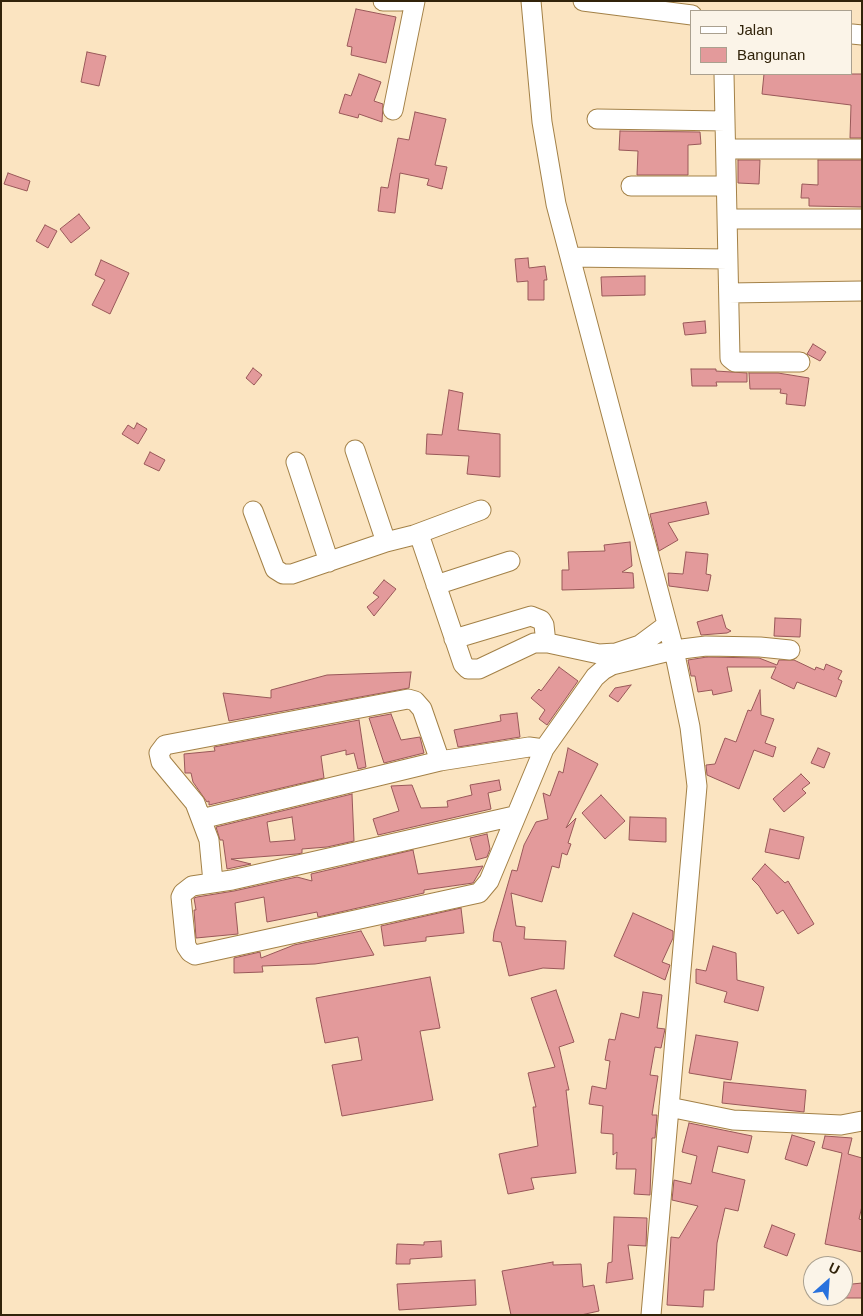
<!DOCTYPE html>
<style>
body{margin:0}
#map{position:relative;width:863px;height:1316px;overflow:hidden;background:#fbe4c1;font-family:Helvetica,sans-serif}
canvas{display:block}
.frame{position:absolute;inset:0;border:2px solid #31230a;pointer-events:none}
.legend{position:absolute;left:690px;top:10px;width:162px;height:65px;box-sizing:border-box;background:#fbf4e8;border:1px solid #aaa08f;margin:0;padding:6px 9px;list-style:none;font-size:15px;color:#31230a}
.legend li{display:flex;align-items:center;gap:10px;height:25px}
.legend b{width:25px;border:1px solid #aaa08f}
.north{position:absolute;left:803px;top:1256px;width:50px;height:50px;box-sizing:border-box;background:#fbf4e8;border:1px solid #aaa08f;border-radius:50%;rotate:26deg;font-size:14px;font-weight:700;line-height:20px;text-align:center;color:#31230a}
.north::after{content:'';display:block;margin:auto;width:18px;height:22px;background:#2871dd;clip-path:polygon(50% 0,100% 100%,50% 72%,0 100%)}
</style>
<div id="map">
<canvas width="863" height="1316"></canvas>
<div class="frame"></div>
<ul class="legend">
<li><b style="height:6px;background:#fff"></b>Jalan</li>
<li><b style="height:14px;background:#e39a9b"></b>Bangunan</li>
</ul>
<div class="north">U</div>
</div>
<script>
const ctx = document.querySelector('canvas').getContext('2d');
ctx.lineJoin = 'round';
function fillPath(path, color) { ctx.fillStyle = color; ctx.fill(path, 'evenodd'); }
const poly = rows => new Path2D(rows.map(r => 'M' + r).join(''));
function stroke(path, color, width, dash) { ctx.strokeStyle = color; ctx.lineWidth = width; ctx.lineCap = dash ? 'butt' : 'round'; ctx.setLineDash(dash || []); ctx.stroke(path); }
const building = poly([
 [356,9,396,17,386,63,351,55,352,47,347,46,356,9],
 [87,52,106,56,99,86,81,82,87,52],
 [359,74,381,82,374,101,383,104,382,122,359,114,358,118,339,113,345,94,351,96,359,74],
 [764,74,862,74,862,138,850,138,851,105,762,94,764,74],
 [415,112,446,119,435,165,447,167,442,189,427,185,429,179,400,173,395,213,378,211,381,187,388,188,398,138,409,140,415,112],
 [620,131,700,132,701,144,688,145,688,175,637,175,638,151,619,150,620,131],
 [738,160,760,160,759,184,738,183,738,160],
 [818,160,862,160,862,207,809,206,809,198,801,198,802,184,818,185,818,160],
 [8,173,30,181,27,191,4,184,8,173],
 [79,214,90,228,71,243,60,229,79,214],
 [45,225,57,231,48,248,36,241,45,225],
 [528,258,529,268,545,266,547,280,544,280,544,300,528,300,528,281,517,282,515,259,528,258],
 [101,260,129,273,110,314,92,305,105,280,95,275,101,260],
 [645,276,645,295,602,296,601,277,645,276],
 [705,321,706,333,685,335,683,323,705,321],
 [813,344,826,352,820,361,807,354,813,344],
 [253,368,262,375,254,385,246,378,253,368],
 [691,369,716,369,716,371,747,373,747,382,716,382,717,386,692,386,691,369],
 [749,373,778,373,809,378,805,406,786,404,787,394,780,393,781,389,750,389,749,373],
 [449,390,463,393,458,430,500,434,500,477,467,474,469,456,426,454,427,434,442,435,449,390],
 [137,423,147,429,138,444,122,434,128,425,134,429,137,423],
 [150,452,165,460,159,471,144,464,150,452],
 [706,502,709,514,668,523,678,540,659,551,650,514,706,502],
 [630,542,632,566,622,572,633,573,634,588,562,590,562,570,569,570,568,552,605,551,604,545,630,542],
 [686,552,708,554,706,574,711,575,708,591,669,586,668,573,683,574,686,552],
 [384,580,396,589,374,616,367,607,379,597,373,593,384,580],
 [722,615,726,628,731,631,727,633,701,635,697,622,722,615],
 [775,618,801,619,800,637,774,636,775,618],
 [707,657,759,658,777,665,779,660,794,660,815,670,816,667,824,670,826,664,842,671,838,679,842,681,836,697,797,682,794,689,771,678,776,667,727,667,732,691,713,695,712,690,698,692,695,676,691,676,688,660,707,657],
 [559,667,578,681,547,725,539,719,545,710,531,698,539,689,541,691,559,667],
 [411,672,409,688,229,721,223,693,271,698,271,690,327,675,411,672],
 [631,685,618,702,609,696,615,688,631,685],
 [760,690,761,715,774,719,765,743,776,747,773,757,754,750,739,789,707,775,706,765,715,764,725,738,736,742,748,710,751,711,760,690],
 [517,713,520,737,458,747,454,730,501,721,500,715,517,713],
 [391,714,401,740,420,737,424,753,384,763,369,718,391,714],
 [359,720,366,767,358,769,354,753,346,755,346,750,321,756,324,778,209,805,209,801,207,802,193,782,191,773,185,773,184,754,215,751,214,747,359,720],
 [568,748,598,764,566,828,576,818,568,843,571,844,567,855,562,853,559,868,552,866,542,902,511,893,516,926,525,927,524,939,566,941,564,969,543,968,509,976,501,942,493,941,494,932,512,870,517,871,524,845,536,822,548,819,543,793,550,796,559,771,563,773,568,748],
 [818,748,830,753,824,768,811,763,818,748],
 [801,774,810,783,802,789,806,793,784,812,773,799,801,774],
 [499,780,501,790,488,793,491,809,378,835,373,819,399,811,391,786,412,785,421,808,448,807,447,801,472,795,470,785,499,780],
 [352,794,354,841,327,847,302,849,302,853,297,854,231,859,251,864,227,869,223,840,220,840,216,827,352,794],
 [292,817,295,840,270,842,267,822,292,817],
 [601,795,625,821,605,839,582,813,601,795],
 [630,817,666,818,666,842,629,840,630,817],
 [770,829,804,837,799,859,765,852,770,829],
 [487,834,490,849,487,857,476,860,470,838,487,834],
 [413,850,418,874,483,866,473,883,424,890,424,893,318,917,317,912,267,922,264,897,235,903,238,934,196,938,194,910,196,910,194,898,197,897,234,891,297,877,312,881,311,874,413,850],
 [765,864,785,883,788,881,814,924,798,934,783,910,777,914,759,886,752,879,765,864],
 [461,908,464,933,426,937,426,941,384,946,381,926,461,908],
 [633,913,673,931,673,938,662,962,670,965,665,980,614,956,633,913],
 [361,931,374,955,315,964,262,966,263,972,234,973,234,958,260,952,261,958,294,945,361,931],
 [713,946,736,953,737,980,764,987,758,1011,724,1002,727,992,696,983,696,969,706,971,713,946],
 [430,977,440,1028,420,1031,433,1100,342,1116,332,1065,362,1060,358,1037,325,1043,316,998,430,977],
 [556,990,574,1042,559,1047,569,1090,566,1090,576,1173,531,1178,534,1189,508,1194,499,1154,538,1146,533,1107,536,1107,528,1073,555,1067,531,998,556,990],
 [643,992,662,995,657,1028,665,1029,661,1048,655,1047,650,1075,658,1076,652,1115,657,1115,655,1138,652,1138,650,1195,634,1194,636,1169,616,1169,617,1152,613,1155,613,1134,601,1133,603,1106,589,1104,592,1086,606,1089,610,1061,605,1060,609,1039,615,1040,621,1013,639,1018,643,992],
 [696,1035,738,1042,731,1080,689,1073,696,1035],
 [724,1082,806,1090,804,1112,722,1103,724,1082],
 [689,1123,752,1136,748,1153,718,1146,712,1172,745,1180,738,1211,725,1208,717,1243,714,1290,704,1290,703,1307,667,1305,671,1237,679,1238,698,1206,672,1200,674,1180,691,1184,697,1156,682,1152,689,1123],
 [792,1135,815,1142,807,1166,785,1159,792,1135],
 [825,1136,852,1138,848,1154,862,1158,862,1206,859,1219,862,1220,862,1252,825,1244,842,1153,822,1148,825,1136],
 [614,1217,647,1218,646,1246,628,1245,633,1279,606,1283,608,1263,612,1262,614,1217],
 [772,1225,795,1234,787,1256,764,1247,772,1225],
 [441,1241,442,1257,410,1259,410,1264,396,1264,397,1244,424,1245,424,1242,441,1241],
 [553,1262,553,1265,581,1264,583,1287,594,1285,599,1311,581,1315,511,1315,502,1271,553,1262],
 [475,1280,476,1305,399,1310,397,1284,475,1280],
 [862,1283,862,1298,843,1298,843,1285,862,1283]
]);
fillPath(building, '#e39a9b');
stroke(building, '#995859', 1);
const minor = poly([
 [383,1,401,1],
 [531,1,542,122,556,204,674,650,690,727,697,786,651,1315],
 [583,1,692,15],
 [852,34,862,35],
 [724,74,730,358,735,362,800,362],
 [393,110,415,1],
 [597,119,725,121],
 [726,149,862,149],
 [631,186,726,186],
 [728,219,862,219],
 [570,257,728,259],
 [729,293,862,291],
 [355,450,386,542],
 [296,462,329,562],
 [253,511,275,569,283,574,292,574,386,542,414,535,420,537,463,664,468,669,479,669,534,643,548,643,599,654,616,653,640,645,667,625],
 [414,535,481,510],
 [436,585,510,561],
 [454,639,531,616,541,620,544,625,546,643],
 [514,816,232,880,192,886,183,893,181,897,186,946,190,952,195,955,479,893,489,881,544,749,595,677,603,670,612,665,674,650,706,646,760,647,790,650],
 [201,819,440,761,529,747,544,749],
 [213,882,209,840,195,803,161,762,159,753,165,745,408,699,415,701,422,709,440,761],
 [669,1107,733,1120,841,1125,862,1121]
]);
stroke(minor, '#a38147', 21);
stroke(minor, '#fff', 19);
</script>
